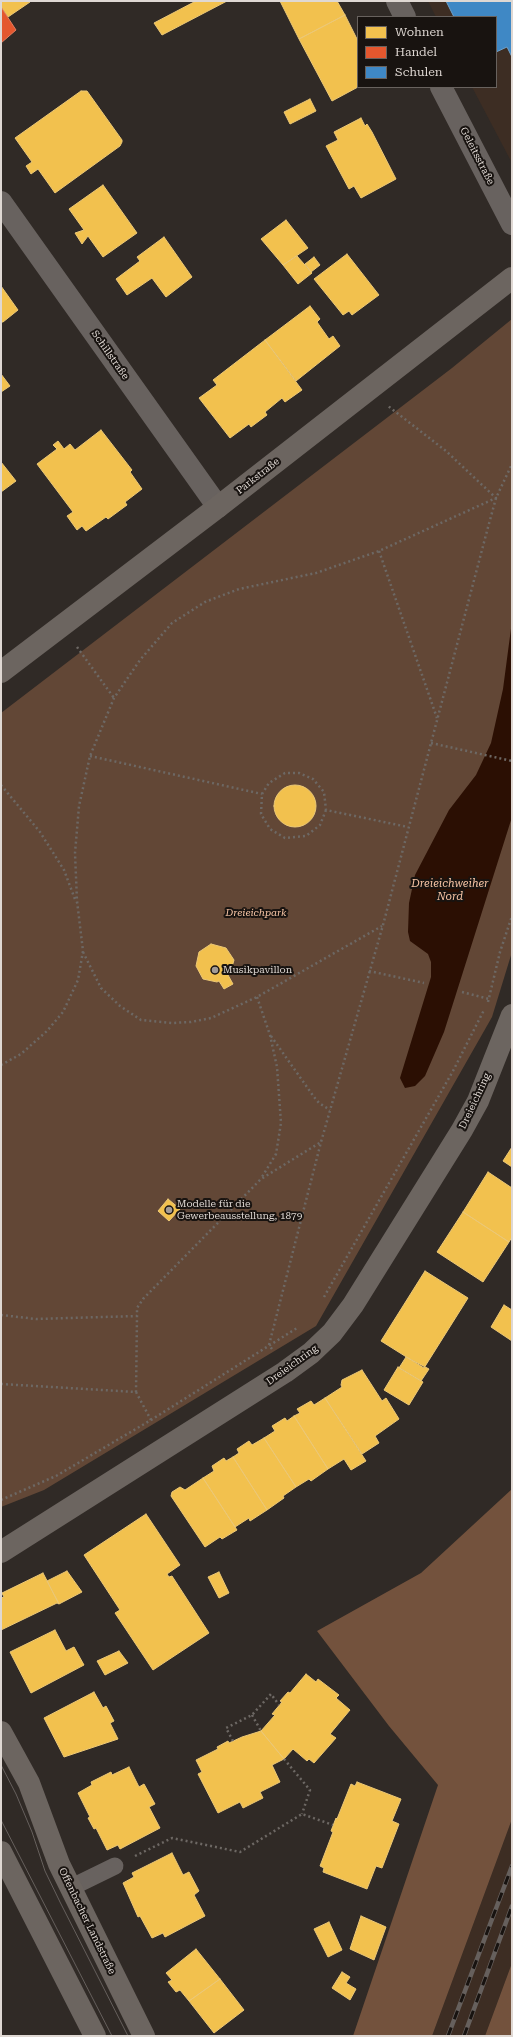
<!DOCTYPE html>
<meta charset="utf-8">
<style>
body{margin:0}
#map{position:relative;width:513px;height:2037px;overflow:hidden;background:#302a26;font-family:"Roboto Serif",serif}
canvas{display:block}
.frame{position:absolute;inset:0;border:2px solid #dfd8d3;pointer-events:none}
.legend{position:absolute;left:357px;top:16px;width:140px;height:72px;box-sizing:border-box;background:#181310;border:1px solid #68625e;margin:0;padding:5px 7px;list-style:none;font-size:12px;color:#dfd8d3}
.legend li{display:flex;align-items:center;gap:8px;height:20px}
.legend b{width:20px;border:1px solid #68625e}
</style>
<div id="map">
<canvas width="513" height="2037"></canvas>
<div class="frame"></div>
<ul class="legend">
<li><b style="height:11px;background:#f2c14e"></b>Wohnen</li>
<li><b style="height:11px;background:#e4572e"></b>Handel</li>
<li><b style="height:11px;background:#3f88c5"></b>Schulen</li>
</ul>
</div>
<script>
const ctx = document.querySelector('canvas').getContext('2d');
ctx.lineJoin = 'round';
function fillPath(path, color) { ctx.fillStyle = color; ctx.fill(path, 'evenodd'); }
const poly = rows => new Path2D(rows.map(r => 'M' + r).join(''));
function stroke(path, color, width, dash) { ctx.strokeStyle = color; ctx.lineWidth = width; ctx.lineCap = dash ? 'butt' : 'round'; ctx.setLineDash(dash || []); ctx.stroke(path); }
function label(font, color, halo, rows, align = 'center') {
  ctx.font = font + ' "Roboto Serif",serif'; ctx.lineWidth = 4; ctx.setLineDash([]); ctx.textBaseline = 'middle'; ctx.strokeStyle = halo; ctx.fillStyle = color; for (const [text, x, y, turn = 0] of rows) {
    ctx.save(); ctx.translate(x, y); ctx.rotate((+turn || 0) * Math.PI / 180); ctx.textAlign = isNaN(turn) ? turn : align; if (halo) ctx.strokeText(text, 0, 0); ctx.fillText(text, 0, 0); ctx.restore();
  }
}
fillPath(poly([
 [428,1,512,1,512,163,472,87,496,87,496,17,436,17],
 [512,1819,512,1963,485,2036,432,2036]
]), '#3d2d23');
fillPath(poly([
 [512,319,512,952,492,1017,316,1326,44,1490,1,1507,1,713,452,368]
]), '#624736');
fillPath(poly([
 [512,1489,512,1819,432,2036,353,2036,438,1785,389,1726,317,1631,421,1573],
 [512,1963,512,2036,485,2036]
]), '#73523d');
fillPath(poly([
 [512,621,512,817,444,1032,425,1076,415,1086,405,1088,400,1078,431,977,431,962,428,954,410,941,408,932,409,903,415,875,449,810,476,775,491,743,503,689]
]), '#2b0f03');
const homes = poly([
 [1,1,29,1,30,2,8,17,1,7,1,1],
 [196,1,227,1,162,35,154,23,196,1],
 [280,1,337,1,345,15,299,39,280,1],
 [345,15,358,41,358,87,332,101,299,39,345,15],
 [81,91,87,91,122,140,122,142,120,146,55,193,38,169,31,174,26,166,32,162,15,138,81,91],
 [310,99,316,111,290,124,284,112,310,99],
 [361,118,365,126,367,124,372,132,396,179,361,198,354,186,349,189,326,146,338,140,334,132,361,118],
 [103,185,137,233,103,257,88,236,82,244,75,233,84,230,69,209,103,185],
 [286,220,308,248,283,265,261,239,286,220],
 [164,237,192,277,166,297,152,278,127,295,116,279,140,261,137,257,164,237],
 [347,254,379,295,352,315,349,311,343,315,314,279,347,254],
 [297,256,312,273,298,284,283,265,297,256],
 [314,257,320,265,311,272,305,264,314,257],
 [1,286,18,310,3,322,1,322,1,286],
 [310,306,320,319,317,322,329,339,333,336,340,346,296,381,265,340,310,306],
 [265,340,302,390,285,402,282,398,265,412,267,415,251,427,249,424,230,438,199,398,217,385,213,380,265,340],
 [1,374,10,386,1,392,1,374],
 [101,430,132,470,130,472,142,489,125,502,127,505,108,519,106,517,86,531,82,526,77,530,67,516,73,512,37,464,57,449,53,445,58,441,64,449,70,444,75,450,101,430],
 [1,462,16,481,1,492,1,462],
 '274 806a21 21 0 1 1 42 0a21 21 0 1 1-42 0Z',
 [211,944,226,948,234,960,230,974,228,975,233,984,224,989,219,981,217,982,203,979,196,966,199,952,211,944],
 [512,1147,512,1167,503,1161,512,1147],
 [488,1172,512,1188,512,1237,509,1242,463,1212,488,1172],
 [168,1199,180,1209,169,1221,158,1211,168,1199],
 [463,1212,509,1242,483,1282,437,1252,463,1212],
 [425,1271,468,1298,424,1368,381,1341,425,1271],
 [504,1305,512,1310,512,1341,491,1327,504,1305],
 [406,1357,429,1369,421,1381,399,1368,406,1357],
 [398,1367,423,1382,409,1405,384,1390,398,1367],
 [362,1370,382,1401,386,1398,399,1419,375,1436,379,1443,362,1454,325,1398,342,1387,341,1385,342,1380,362,1370],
 [325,1398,366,1461,351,1470,344,1459,328,1469,294,1416,300,1413,297,1409,311,1401,314,1405,325,1398],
 [294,1416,328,1469,311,1481,309,1479,296,1487,264,1438,275,1431,272,1426,285,1418,287,1421,294,1416],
 [264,1438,296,1487,283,1496,284,1498,267,1510,233,1457,239,1453,237,1449,249,1441,252,1445,264,1438],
 [233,1457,267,1510,250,1521,249,1518,235,1527,203,1478,214,1471,212,1466,224,1458,226,1461,233,1457],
 [203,1478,237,1530,222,1539,220,1537,205,1547,171,1496,172,1492,180,1487,185,1490,203,1478],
 [146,1514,180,1565,167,1574,169,1577,172,1576,209,1633,153,1670,115,1613,120,1610,84,1555,146,1514],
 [67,1571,82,1592,59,1604,47,1581,67,1571],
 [219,1572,229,1593,219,1598,208,1577,219,1572],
 [43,1573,59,1604,57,1603,1,1630,1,1598,4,1597,2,1593,43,1573],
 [55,1630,66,1651,74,1647,84,1665,31,1693,10,1652,55,1630],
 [119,1651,128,1663,105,1675,97,1661,119,1651],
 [306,1674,316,1682,318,1679,339,1695,336,1698,350,1710,330,1734,336,1738,314,1763,309,1759,307,1761,293,1749,284,1759,261,1731,275,1715,272,1714,282,1702,280,1701,288,1692,290,1693,306,1674],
 [94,1692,103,1708,106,1706,114,1721,110,1723,118,1739,64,1757,44,1718,94,1692],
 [261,1731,284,1759,272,1765,280,1782,260,1792,263,1798,243,1808,240,1802,218,1813,198,1774,202,1772,196,1760,218,1749,217,1747,228,1741,229,1743,242,1737,261,1731],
 [129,1767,139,1787,144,1784,155,1804,149,1807,160,1828,120,1849,118,1845,107,1850,96,1828,94,1829,88,1818,90,1817,78,1793,92,1785,91,1782,111,1772,112,1775,129,1767],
 [357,1782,401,1799,392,1821,399,1824,382,1868,376,1866,367,1889,323,1872,324,1868,320,1866,333,1832,331,1831,336,1818,337,1819,351,1784,355,1786,357,1782],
 [172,1853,183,1875,189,1872,199,1891,194,1895,205,1916,165,1937,163,1933,152,1938,140,1916,138,1917,123,1883,134,1877,132,1873,172,1853],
 [361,1916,386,1927,374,1960,350,1949,361,1916],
 [329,1922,342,1950,328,1957,314,1929,329,1922],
 [196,1949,220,1979,189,2001,180,1990,176,1992,168,1982,172,1980,166,1973,196,1949],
 [342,1972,350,1977,346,1983,356,1989,350,2000,332,1988,342,1972],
 [220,1979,244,2010,214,2033,189,2001,220,1979]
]);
fillPath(homes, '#f2c14e');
stroke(homes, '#ecc876', 1);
const shops = poly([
 [1,7,16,30,1,43,1,7]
]);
fillPath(shops, '#e4572e');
stroke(shops, '#e27e60', 1);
const schools = poly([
 [446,1,512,1,512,57,507,47,496,52,496,17,454,17,446,1]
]);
fillPath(schools, '#3f88c5');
stroke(schools, '#6fa0c9', 1);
stroke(poly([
 [379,551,437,718],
 [77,647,114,698],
 [431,743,512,761],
 [90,756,262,794],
 [1,785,40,832,64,870,76,902],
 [326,810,320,825,306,836,285,838,270,829,261,814,262,794,269,783,285,773,299,773,313,779,324,792,326,810,408,827],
 [83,952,101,988,120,1006,141,1020,172,1023,191,1022,211,1018,257,997,382,926],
 [369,971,424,983],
 [462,992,489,999],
 [257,997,270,1035,277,1067,281,1123,276,1154,262,1177],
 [488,1002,500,952,512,916],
 [271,1036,314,1097,319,1103,330,1110],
 [1,1065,21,1054,47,1031,63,1012,78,980,83,951,77,901,75,853,79,806,90,756,114,698,140,660,172,623,205,602,239,589,316,573,379,551,496,498,446,451,388,406],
 [324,1297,453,1071,484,1010],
 [1,1315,36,1319,137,1316,137,1308,143,1299,261,1179,321,1142],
 [272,1349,269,1345,321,1142,383,925,487,531,496,498,512,464],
 [1,1384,136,1392,137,1316],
 [136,1392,151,1420],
 [1,1500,56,1476,151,1420,297,1328],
 [252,1715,261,1731],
 [233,1741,226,1728,252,1715,271,1694,279,1705],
 [284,1759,310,1790,302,1814],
 [135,1856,172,1838,240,1852,302,1814,333,1825]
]), '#6d6864', 2.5, [2, 3]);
stroke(poly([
 [70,1888,115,1866]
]), '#68625f', 17);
stroke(poly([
 [397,1,405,17],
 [441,87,512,224],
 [1,202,218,507]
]), '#68625f', 22);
stroke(poly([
 [1,672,218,507,512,278],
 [1,1552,285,1372,311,1353,332,1333,353,1305,462,1130,478,1101,512,1015],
 [1,1732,29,1783,59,1864,144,2036],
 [1,1852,95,2036]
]), '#6c6560', 22);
stroke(poly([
 [1,1765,16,1794,32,1832,45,1871,60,1902,128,2036],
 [1,1820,112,2036]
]), '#66605d', 1);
const rail = poly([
 [448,2036,512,1866],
 [464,2036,512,1906]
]);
stroke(rail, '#66605d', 4.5);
stroke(rail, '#181310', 3, [9]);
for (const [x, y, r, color] of [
 [215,970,4,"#a29b96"],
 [169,1210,4,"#a29b96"]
]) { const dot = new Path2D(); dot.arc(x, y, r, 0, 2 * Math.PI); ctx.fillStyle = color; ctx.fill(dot); stroke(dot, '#181310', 1.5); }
label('10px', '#dfd8d3', '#181310', [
 ["Geleitsstraße",477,156,63],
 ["Schillstraße",110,355,55],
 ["Parkstraße",258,476,-38],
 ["Dreieichring",475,1101,-65],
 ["Dreieichring",292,1365,-36],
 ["Offenbacher Landstraße",87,1921,64]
]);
label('italic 10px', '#fbc8a8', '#181310', [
 ["Dreieichpark",256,913]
]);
label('10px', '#dfd8d3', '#181310', [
 ["Musikpavillon",223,970],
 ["Modelle für die",177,1204],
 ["Gewerbeausstellung, 1879",177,1216]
], 'left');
label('italic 11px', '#f8c5a6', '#181310', [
 ["Dreieichweiher",450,884],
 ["Nord",450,897]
]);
</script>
